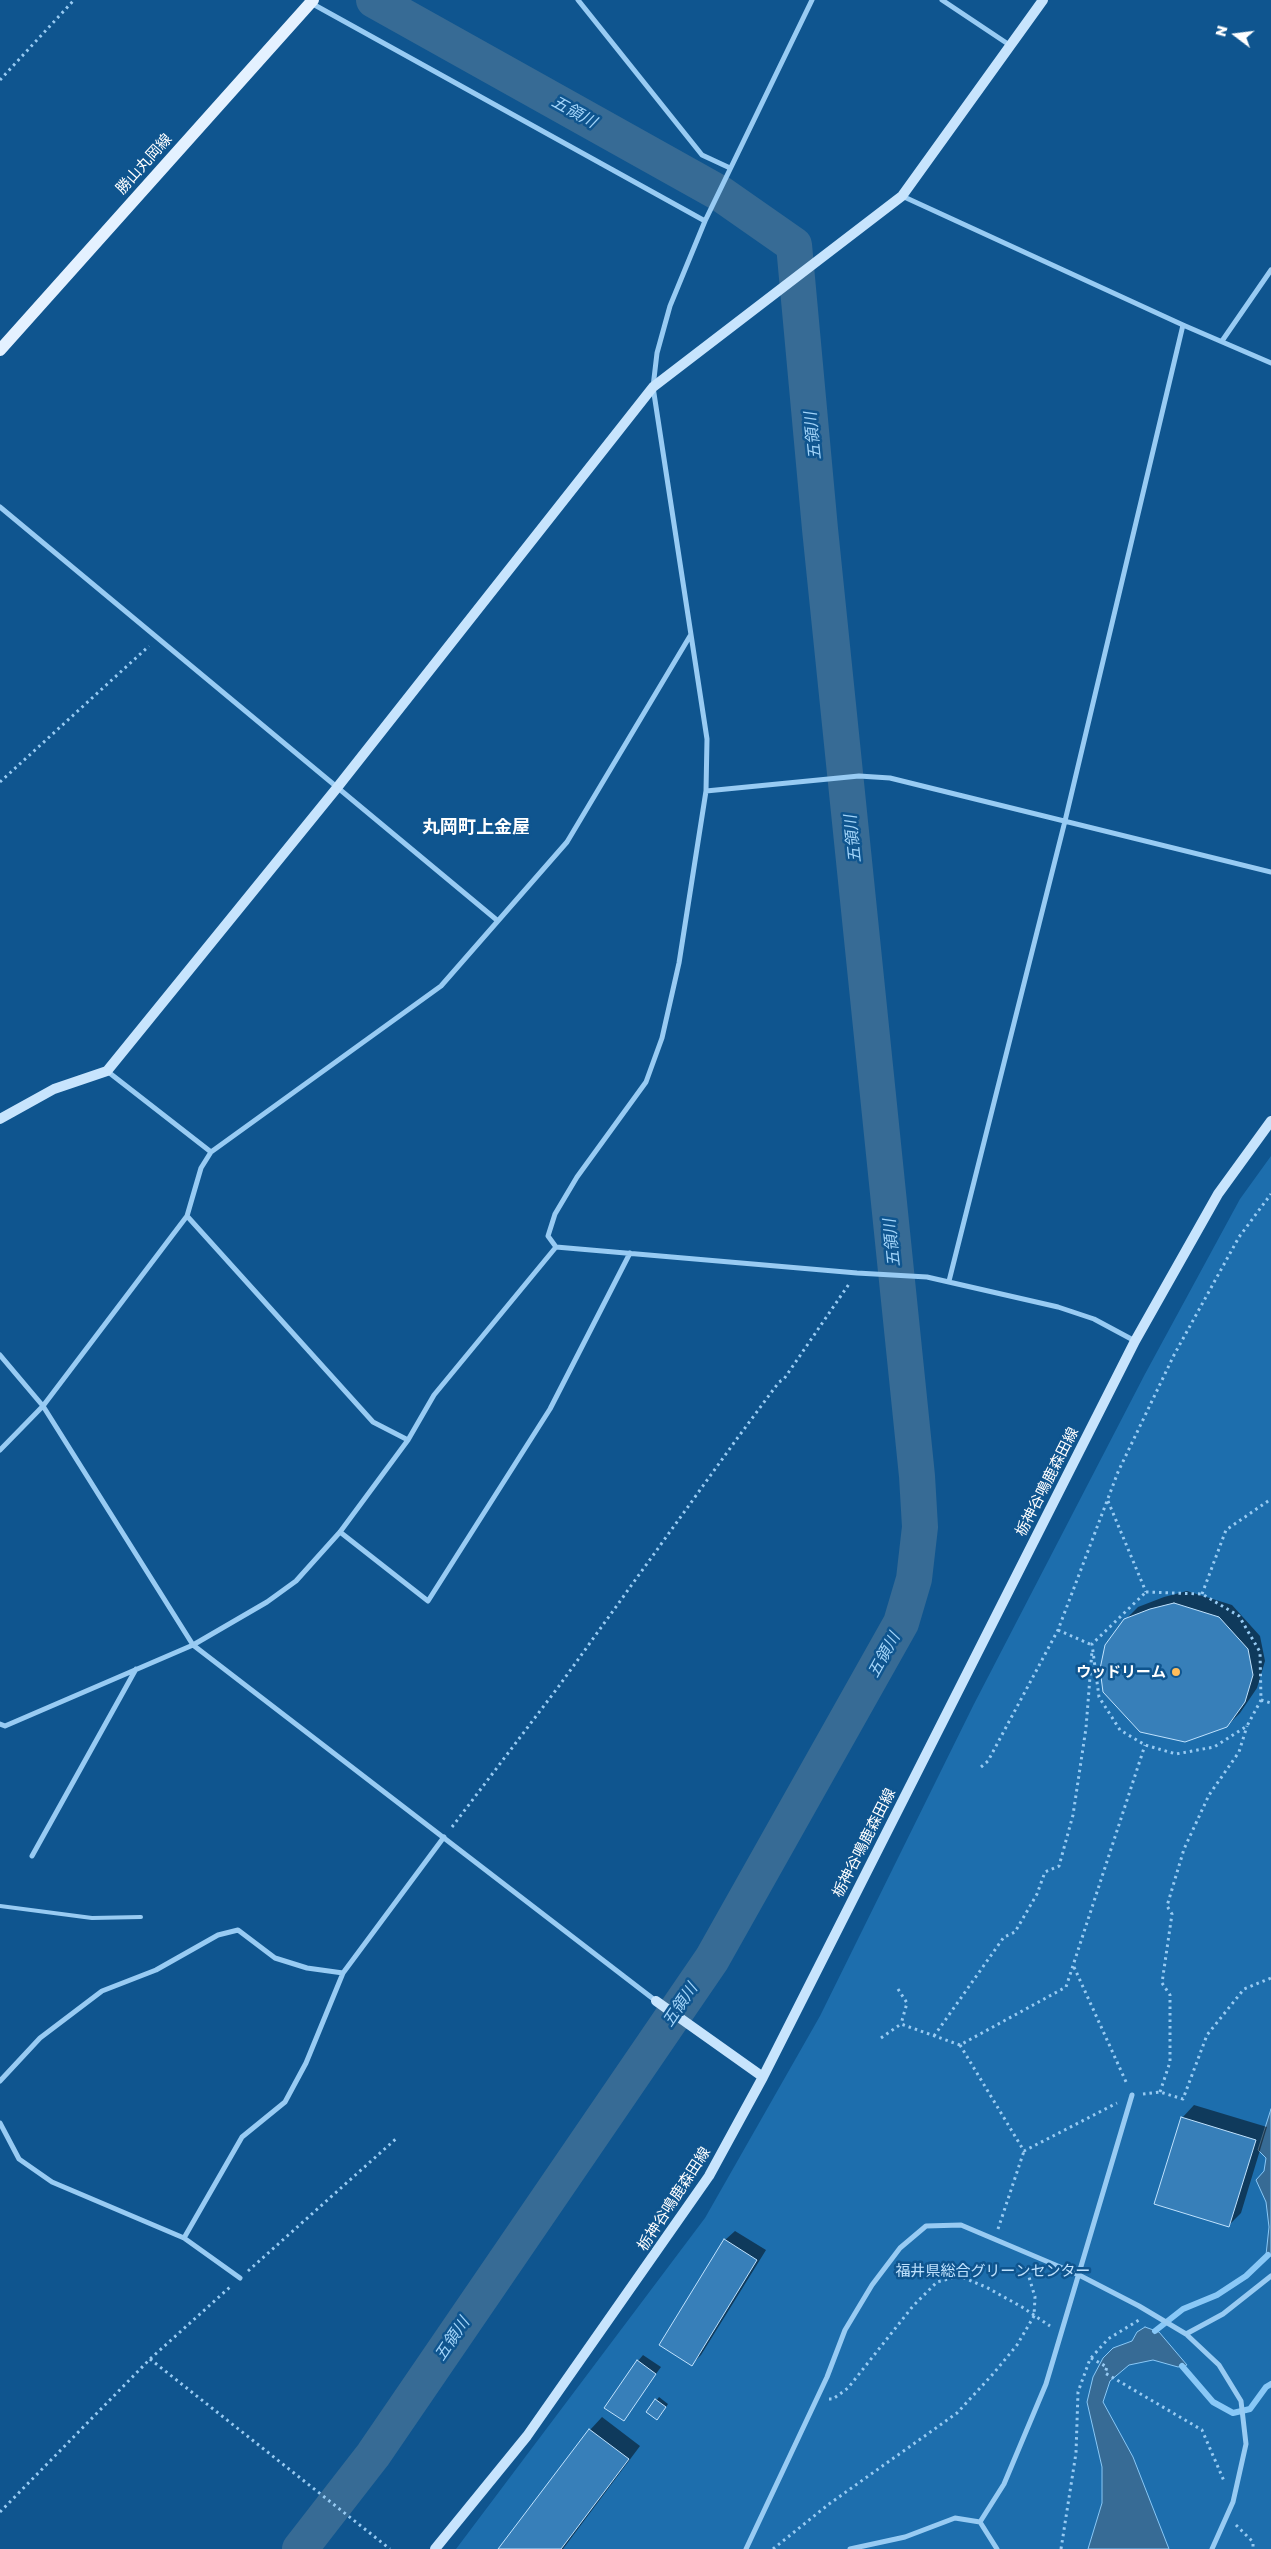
<!DOCTYPE html>
<meta charset="utf-8">
<style>
body{margin:0}
#map{position:relative;width:1271px;height:2549px;overflow:hidden;background:#0f558f;font-family:"Golos Text",sans-serif}
canvas{display:block}
.north{position:absolute;left:1211px;top:10px;width:50px;height:50px;-webkit-text-stroke:4px #0f558f;paint-order:stroke;rotate:285deg;font-size:14px;font-weight:700;line-height:20px;text-align:center;color:#fff}
.north::after{content:'';display:block;margin:auto;width:18px;height:22px;background:#fff;clip-path:polygon(50% 0,100% 100%,50% 72%,0 100%)}
</style>
<div id="map">
<canvas width="1271" height="2549"></canvas>
<div class="north">N</div>
</div>
<script>
const ctx = document.querySelector('canvas').getContext('2d');
ctx.lineJoin = 'round';
function fillPath(path, color) { ctx.fillStyle = color; ctx.fill(path, 'evenodd'); }
const poly = rows => new Path2D(rows.map(r => 'M' + r).join(''));
function stroke(path, color, width, dash) { ctx.strokeStyle = color; ctx.lineWidth = width; ctx.lineCap = dash ? 'butt' : 'round'; ctx.setLineDash(dash || []); ctx.stroke(path); }
function label(font, color, halo, rows, align = 'center') {
  ctx.font = font + ' "Golos Text","Noto Sans JP",sans-serif'; ctx.lineWidth = 5; ctx.setLineDash([]); ctx.textBaseline = 'middle'; ctx.strokeStyle = halo; ctx.fillStyle = color; for (const [text, x, y, turn = 0] of rows) {
    ctx.save(); ctx.translate(x, y); ctx.rotate((+turn || 0) * Math.PI / 180); ctx.textAlign = isNaN(turn) ? turn : align; if (halo) ctx.strokeText(text, 0, 0); ctx.fillText(text, 0, 0); ctx.restore();
  }
}
fillPath(poly([
 [1271,1156,1271,2549,456,2549,705,2218,820,2016,974,1704,1145,1374,1240,1199]
]), '#1d6ead');
const water = poly([
 [1271,2109,1271,2256,1266,2255,1269,2227,1266,2202,1256,2180,1264,2171,1266,2158,1258,2150,1271,2109],
 [1145,2327,1159,2332,1187,2365,1178,2367,1153,2360,1129,2365,1110,2381,1103,2402,1133,2457,1169,2549,1088,2549,1102,2503,1102,2467,1087,2402,1093,2377,1103,2358,1113,2348,1132,2341,1137,2332,1145,2327]
]);
fillPath(water, '#376b95');
stroke(water, '#89c8f7', 1);
fillPath(poly([
 [1187,1591,1232,1605,1260,1636,1265,1661,1257,1688,1240,1713,1227,1726,1125,1620,1138,1607,1164,1597],
 [1194,2105,1267,2127,1241,2213,1229,2225,1182,2118],
 [735,2231,766,2250,701,2355,692,2364,725,2240],
 [643,2355,661,2367,623,2419,638,2361],
 [659,2397,668,2404,660,2416,648,2412],
 [602,2417,640,2446,563,2549,500,2549,590,2430]
]), '#0007');
stroke(poly([
 [1155,2331,1183,2309,1217,2295,1246,2276,1268,2255],
 [1182,2366,1213,2402,1233,2413,1250,2409,1266,2387,1271,2384]
]), '#89c8f7', 6);
stroke(poly([
 [300,2549,373,2455,712,1959,901,1623,914,1579,920,1527,917,1476,820,529,794,245,721,194,374,0]
]), '#376b95', 36);
const building = poly([
 [1174,1603,1219,1617,1248,1649,1253,1675,1245,1702,1227,1727,1185,1742,1140,1732,1103,1692,1100,1669,1105,1645,1124,1619,1150,1609,1174,1603],
 [1181,2117,1256,2140,1229,2227,1154,2204,1181,2117],
 [724,2239,757,2260,692,2366,659,2345,724,2239],
 [637,2360,656,2374,624,2421,604,2408,637,2360],
 [655,2399,666,2407,657,2420,646,2412,655,2399],
 [589,2429,629,2459,561,2549,498,2549,589,2429]
]);
fillPath(building, '#377fb9');
stroke(building, '#bfe2fe', 1);
stroke(poly([
 [0,80,74,0],
 [0,782,149,646],
 [1108,1501,1146,1592],
 [1146,1592,1202,1594,1239,1616,1260,1652,1261,1700,1247,1726,1214,1747,1176,1754,1145,1745,1120,1730,1099,1697,1092,1644,1146,1592],
 [1202,1594,1226,1530,1271,1499],
 [1058,1630,1092,1645],
 [1261,1700,1271,1703],
 [981,1767,988,1761,1058,1630,1118,1472,1174,1355,1239,1237,1271,1194],
 [452,1827,559,1686,736,1440,779,1382,784,1379,849,1284],
 [1074,1967,1127,2084],
 [898,1989,907,2003,901,2024],
 [934,2036,1004,1937,1015,1932,1037,1894,1045,1872,1059,1866,1073,1815,1086,1728,1092,1651],
 [881,2038,901,2024,960,2045,1066,1987,1145,1745],
 [960,2045,1024,2151,1117,2103],
 [1160,2092,1170,2062,1170,1995,1162,1983,1172,1914,1167,1906,1184,1849,1209,1795,1239,1752,1247,1726],
 [1143,2094,1160,2092,1183,2099,1207,2035,1244,1989,1271,1978],
 [998,2229,1024,2151],
 [248,2271,398,2137],
 [1091,2358,1107,2367,1105,2373,1202,2430,1224,2481],
 [150,2359,390,2549],
 [829,2399,833,2399,848,2388,913,2306,937,2282,959,2276,986,2287,1022,2307,1050,2326],
 [0,2512,150,2359,230,2287],
 [1236,2525,1253,2542,1253,2549],
 [773,2549,829,2504,957,2413,993,2374,1017,2345,1034,2316,1035,2297,1026,2267],
 [1061,2549,1076,2453,1078,2392,1090,2359,1108,2339,1139,2320]
]), '#98cbf3', 3, [2.5, 4]);
stroke(poly([
 [0,1906,92,1918,141,1917]
]), '#98cbf3', 4);
stroke(poly([
 [578,0,702,155,730,168],
 [942,0,1011,46],
 [311,3,705,221],
 [902,196,1183,325,1271,363],
 [1222,341,1271,270],
 [0,507,498,921],
 [706,791,859,776,890,778,1271,872],
 [107,1071,211,1152],
 [187,1216,373,1422,408,1440],
 [556,1247,857,1273,927,1277,1058,1307,1094,1319,1135,1341],
 [949,1281,1065,821,1183,325],
 [0,1355,43,1406,193,1645,656,2001],
 [0,1450,43,1406,187,1216,201,1168,211,1152,441,986,567,842,690,636],
 [340,1532,428,1601,550,1409,630,1253],
 [0,1724,5,1726,193,1645,267,1602,296,1581,340,1532,408,1440,434,1395,556,1247,548,1236,555,1214,577,1177,646,1082,662,1038,679,963,706,791,707,739,653,387,657,353,670,306,705,221,812,0],
 [32,1856,136,1669],
 [0,2081,40,2038,102,1991,156,1970,218,1935,238,1930,275,1958,307,1968,343,1973,444,1837],
 [0,2123,19,2159,52,2182,184,2238,240,2278],
 [184,2238,242,2137,285,2102,306,2063,343,1973],
 [1186,2334,1223,2314,1271,2276],
 [980,2522,1004,2484,1046,2384,1132,2095],
 [746,2549,827,2377,845,2330,872,2285,900,2248,926,2226,961,2225,1079,2275,1139,2306,1186,2334,1219,2365,1241,2401,1246,2444,1233,2502,1212,2549],
 [850,2549,905,2537,955,2518,980,2522,997,2549]
]), '#98cbf3', 5);
stroke(poly([
 [0,1119,54,1089,107,1071,336,789,653,387,902,196,1043,0],
 [656,2001,763,2077],
 [435,2549,527,2436,709,2176,763,2077,1135,1341,1218,1194,1271,1121]
]), '#c7e4fd', 10);
stroke(poly([
 [0,350,313,0]
]), '#e4f1ff', 12);
for (const [x, y, r, color] of [
 [1176,1672,5,"#ffbd5a"]
]) { const dot = new Path2D(); dot.arc(x, y, r, 0, 2 * Math.PI); ctx.fillStyle = color; ctx.fill(dot); stroke(dot, '#0f558f', 2); }
label('15px', '#fff', '#0f558f', [
 ["勝山丸岡線",144,164,-48],
 ["栃神谷鳴鹿森田線",1047,1482,-63],
 ["栃神谷鳴鹿森田線",864,1843,-63],
 ["栃神谷鳴鹿森田線",674,2199,-57]
]);
label('bold 15px', '#fff', '#0f558f', [
 ["ウッドリーム",1166,1672]
], 'right');
label('15px', '#bfe2fe', '#0f558f', [
 ["福井県総合グリーンセンター",993,2271]
]);
label('italic 16px', '#a3d5fa', '#0f558f', [
 ["五領川",574,112,29],
 ["五領川",813,436,-96],
 ["五領川",853,839,-96],
 ["五領川",892,1243,-96],
 ["五領川",884,1655,-61],
 ["五領川",680,2005,-56],
 ["五領川",452,2339,-56]
]);
label('bold 18px', '#fff', '#0f558f', [
 ["丸岡町上金屋",476,827]
]);
</script>
